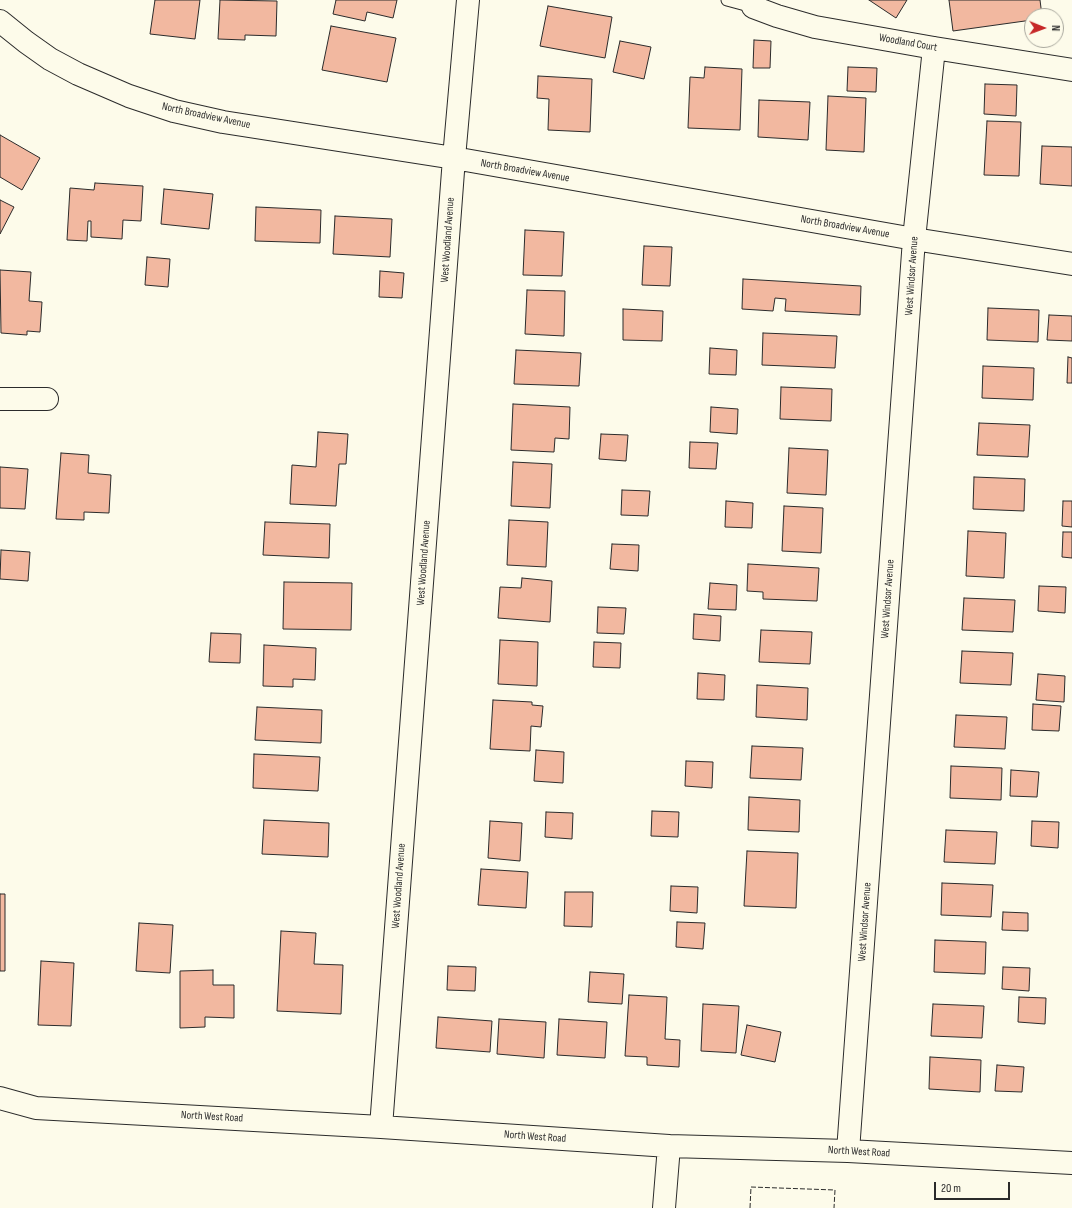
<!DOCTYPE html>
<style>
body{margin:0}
#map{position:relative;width:1072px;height:1208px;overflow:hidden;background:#fdfbea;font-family:"Sofia Sans Condensed",sans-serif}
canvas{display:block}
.north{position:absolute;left:1024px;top:8px;width:40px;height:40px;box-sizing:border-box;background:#fdfbea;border:1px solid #a9a89e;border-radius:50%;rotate:91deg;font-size:11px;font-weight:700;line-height:16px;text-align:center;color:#2b2b2b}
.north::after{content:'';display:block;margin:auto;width:14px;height:18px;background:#c62828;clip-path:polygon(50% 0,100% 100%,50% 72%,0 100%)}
.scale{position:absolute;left:934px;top:1182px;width:76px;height:18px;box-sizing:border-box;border:2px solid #2b2b2b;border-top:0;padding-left:5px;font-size:12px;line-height:14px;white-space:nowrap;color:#2b2b2b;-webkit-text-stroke:3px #fdfbea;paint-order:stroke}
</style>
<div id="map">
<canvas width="1072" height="1208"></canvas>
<div class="north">N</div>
<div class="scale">20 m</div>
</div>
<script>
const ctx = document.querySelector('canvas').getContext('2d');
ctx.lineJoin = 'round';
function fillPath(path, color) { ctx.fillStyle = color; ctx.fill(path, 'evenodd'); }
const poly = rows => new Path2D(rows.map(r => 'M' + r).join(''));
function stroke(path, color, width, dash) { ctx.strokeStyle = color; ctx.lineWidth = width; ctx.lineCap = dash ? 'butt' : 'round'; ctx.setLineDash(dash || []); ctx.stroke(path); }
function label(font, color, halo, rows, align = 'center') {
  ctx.font = font + ' "Sofia Sans Condensed",sans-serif'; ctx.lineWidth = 3; ctx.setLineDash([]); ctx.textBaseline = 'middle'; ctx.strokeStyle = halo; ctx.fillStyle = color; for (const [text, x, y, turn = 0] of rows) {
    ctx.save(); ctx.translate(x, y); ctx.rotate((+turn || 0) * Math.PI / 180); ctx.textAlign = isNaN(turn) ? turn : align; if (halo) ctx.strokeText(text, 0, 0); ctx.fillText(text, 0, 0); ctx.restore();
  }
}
const building = poly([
 [155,0,200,0,195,39,150,34,155,0],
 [220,0,277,1,276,36,245,35,245,40,218,39,220,0],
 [336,0,397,0,393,18,367,12,365,21,333,14,336,0],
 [869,0,907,0,896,18,869,0],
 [949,0,1040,0,1042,16,1032,16,1032,20,953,31,949,0],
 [548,6,612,17,605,58,540,46,548,6],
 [331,26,396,38,387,82,322,70,331,26],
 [754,40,771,41,770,68,753,68,754,40],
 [620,41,651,47,644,79,613,72,620,41],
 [705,67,742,69,740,130,688,128,690,77,704,78,705,67],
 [848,67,877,68,876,92,847,91,848,67],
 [538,76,592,79,590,132,548,130,549,99,537,98,538,76],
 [985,84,1017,85,1016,116,984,114,985,84],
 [828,96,866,98,864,152,826,150,828,96],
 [759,100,810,102,808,140,758,137,759,100],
 [987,121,1021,122,1019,176,984,175,987,121],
 [0,135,40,158,22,190,0,177,0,135],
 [1042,146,1072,147,1072,186,1040,184,1042,146],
 [95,183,143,186,141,221,123,220,122,239,91,237,91,221,88,221,87,241,67,240,70,188,94,190,95,183],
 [164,189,213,194,209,229,161,224,164,189],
 [0,200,14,207,0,234,0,200],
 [256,207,321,210,320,243,255,241,256,207],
 [335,216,392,219,390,257,333,254,335,216],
 [525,230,564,232,562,276,523,275,525,230],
 [644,246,672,247,670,286,642,285,644,246],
 [147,257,170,259,168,287,145,285,147,257],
 [0,270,31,272,29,301,42,302,40,332,27,331,27,335,1,333,0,270],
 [380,271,404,273,402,298,379,297,380,271],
 [743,279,861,286,860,315,785,311,786,299,775,298,773,311,742,309,743,279],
 [527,290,565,291,564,336,525,334,527,290],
 [988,308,1039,310,1038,342,987,340,988,308],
 [623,309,663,311,662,341,623,340,623,309],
 [1049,315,1072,316,1072,341,1047,340,1049,315],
 [763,333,837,336,835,368,762,365,763,333],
 [710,348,737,350,736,375,709,374,710,348],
 [516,350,581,353,579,386,514,384,516,350],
 [1068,357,1072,358,1072,383,1067,383,1068,357],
 [983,366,1034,368,1033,400,982,398,983,366],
 [781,387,832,389,831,421,780,419,781,387],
 [513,404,570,407,569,439,555,438,554,452,511,450,513,404],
 [711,407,738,409,737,434,710,432,711,407],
 [979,423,1030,425,1028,457,977,455,979,423],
 [318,432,348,434,346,464,339,464,336,506,290,504,292,465,316,467,318,432],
 [601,434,628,435,626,461,599,459,601,434],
 [690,442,718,443,716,469,689,468,690,442],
 [789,448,828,450,826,495,787,493,789,448],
 [61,453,89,455,88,473,111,475,109,513,84,512,84,520,56,519,61,453],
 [513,462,552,464,550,508,511,506,513,462],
 [0,467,28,469,25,509,0,508,0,467],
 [974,477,1025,479,1024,511,973,509,974,477],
 [622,490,650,491,648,516,621,515,622,490],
 [726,501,753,503,752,528,725,527,726,501],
 [1063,501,1072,501,1072,527,1062,526,1063,501],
 [784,506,823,508,821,553,782,551,784,506],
 [509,520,548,522,546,567,507,565,509,520],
 [265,522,330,524,329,558,263,555,265,522],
 [968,531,1006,533,1004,578,966,576,968,531],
 [1063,532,1072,532,1072,558,1062,557,1063,532],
 [612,544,639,545,638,571,610,569,612,544],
 [1,550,30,552,28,581,0,579,1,550],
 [748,564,819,568,817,601,763,599,763,592,747,591,748,564],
 [522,578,552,581,550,622,498,618,500,587,521,588,522,578],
 [284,582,352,583,351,630,283,629,284,582],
 [710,583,737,585,736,610,708,609,710,583],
 [1039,586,1066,587,1065,613,1038,611,1039,586],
 [964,598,1015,600,1013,632,962,630,964,598],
 [598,607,626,608,624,634,597,633,598,607],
 [694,614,721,616,720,641,693,639,694,614],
 [761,630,812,632,810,664,759,662,761,630],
 [211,633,241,634,240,663,209,662,211,633],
 [500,640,538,642,537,686,498,684,500,640],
 [594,642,621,643,620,668,593,667,594,642],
 [264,645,316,648,315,680,293,679,293,687,263,686,264,645],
 [962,651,1013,653,1011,685,960,683,962,651],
 [698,673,725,675,724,700,697,699,698,673],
 [1038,674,1065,676,1064,702,1036,700,1038,674],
 [757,685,808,688,807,720,756,717,757,685],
 [493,700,532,702,532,705,543,706,541,727,531,726,530,751,490,749,493,700],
 [1033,704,1061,706,1059,731,1032,730,1033,704],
 [257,707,322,710,321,743,255,740,257,707],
 [956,715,1007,717,1005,749,954,747,956,715],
 [752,746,803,748,801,780,750,778,752,746],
 [536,750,564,752,563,783,534,781,536,750],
 [254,754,320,757,318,791,253,788,254,754],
 [686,761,713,762,712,788,685,786,686,761],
 [951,766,1002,768,1001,800,950,798,951,766],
 [1011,770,1039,772,1037,797,1010,796,1011,770],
 [749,797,800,800,799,832,748,830,749,797],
 [652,811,679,812,678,837,651,836,652,811],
 [546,812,573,813,572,839,545,837,546,812],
 [264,820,329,823,328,857,262,854,264,820],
 [490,821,522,823,520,861,488,858,490,821],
 [1032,821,1059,822,1058,848,1031,846,1032,821],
 [946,830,997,832,995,864,944,862,946,830],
 [747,851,798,853,796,908,744,906,747,851],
 [481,869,528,872,526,908,478,905,481,869],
 [942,883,993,885,991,917,941,915,942,883],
 [671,886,698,887,697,913,670,911,671,886],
 [565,892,593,892,592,927,564,926,565,892],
 [0,894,5,894,5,971,0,971,0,894],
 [1003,912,1028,913,1028,931,1002,930,1003,912],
 [677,922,705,923,703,949,676,947,677,922],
 [139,923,173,925,170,973,136,971,139,923],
 [281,931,316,933,314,964,343,965,341,1014,277,1011,281,931],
 [935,940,986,942,985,974,934,972,935,940],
 [41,961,74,963,71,1026,38,1025,41,961],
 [448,966,476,967,475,991,447,990,448,966],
 [1003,967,1030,968,1029,991,1002,989,1003,967],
 [213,970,213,985,234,985,234,1018,205,1017,205,1027,180,1028,180,971,213,970],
 [590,972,624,974,622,1004,588,1002,590,972],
 [629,995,667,997,665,1039,680,1040,679,1067,647,1065,647,1057,625,1056,629,995],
 [1019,997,1046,998,1045,1024,1018,1022,1019,997],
 [703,1004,739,1006,736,1053,701,1051,703,1004],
 [933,1004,984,1006,982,1038,931,1036,933,1004],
 [438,1017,492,1021,490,1052,436,1048,438,1017],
 [499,1019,546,1022,544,1058,497,1054,499,1019],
 [559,1019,607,1022,605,1058,557,1055,559,1019],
 [747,1025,781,1032,775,1062,741,1055,747,1025],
 [930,1057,981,1060,980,1092,929,1089,930,1057],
 [997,1065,1024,1067,1022,1092,995,1091,997,1065]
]);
fillPath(building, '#f2b8a0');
stroke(building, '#2b2b2b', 1);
const lane = poly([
 [727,0,753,7]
]);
const street = poly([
 [754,0,753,7,777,16,815,27,934,48,1072,70],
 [0,21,26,42,50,59,78,74,129,96,174,111,223,122,454,158,914,239,1072,264],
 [0,399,47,399],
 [0,1098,36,1108,381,1127,669,1146,848,1151,1072,1163],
 [381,1127,454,158,468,0],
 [848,1151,914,239,934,48],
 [664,1208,669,1146]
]);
stroke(lane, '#2b2b2b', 13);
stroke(street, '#2b2b2b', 24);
stroke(lane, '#fdfbea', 11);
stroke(street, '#fdfbea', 22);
stroke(poly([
 [750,1208,751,1187,835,1190,834,1208]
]), '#2b2b2b', 1, [5, 2]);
label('11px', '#2b2b2b', '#fdfbea', [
 ["Woodland Court",908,43,10],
 ["North Broadview Avenue",206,116,12],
 ["North Broadview Avenue",525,171,10],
 ["North Broadview Avenue",845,227,10],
 ["West Woodland Avenue",448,240,-86],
 ["West Windsor Avenue",912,276,-86],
 ["West Woodland Avenue",424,563,-86],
 ["West Windsor Avenue",888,599,-86],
 ["West Woodland Avenue",399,886,-86],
 ["West Windsor Avenue",865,922,-86],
 ["North West Road",212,1117,3],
 ["North West Road",535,1137,4],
 ["North West Road",859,1152,3]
]);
</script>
